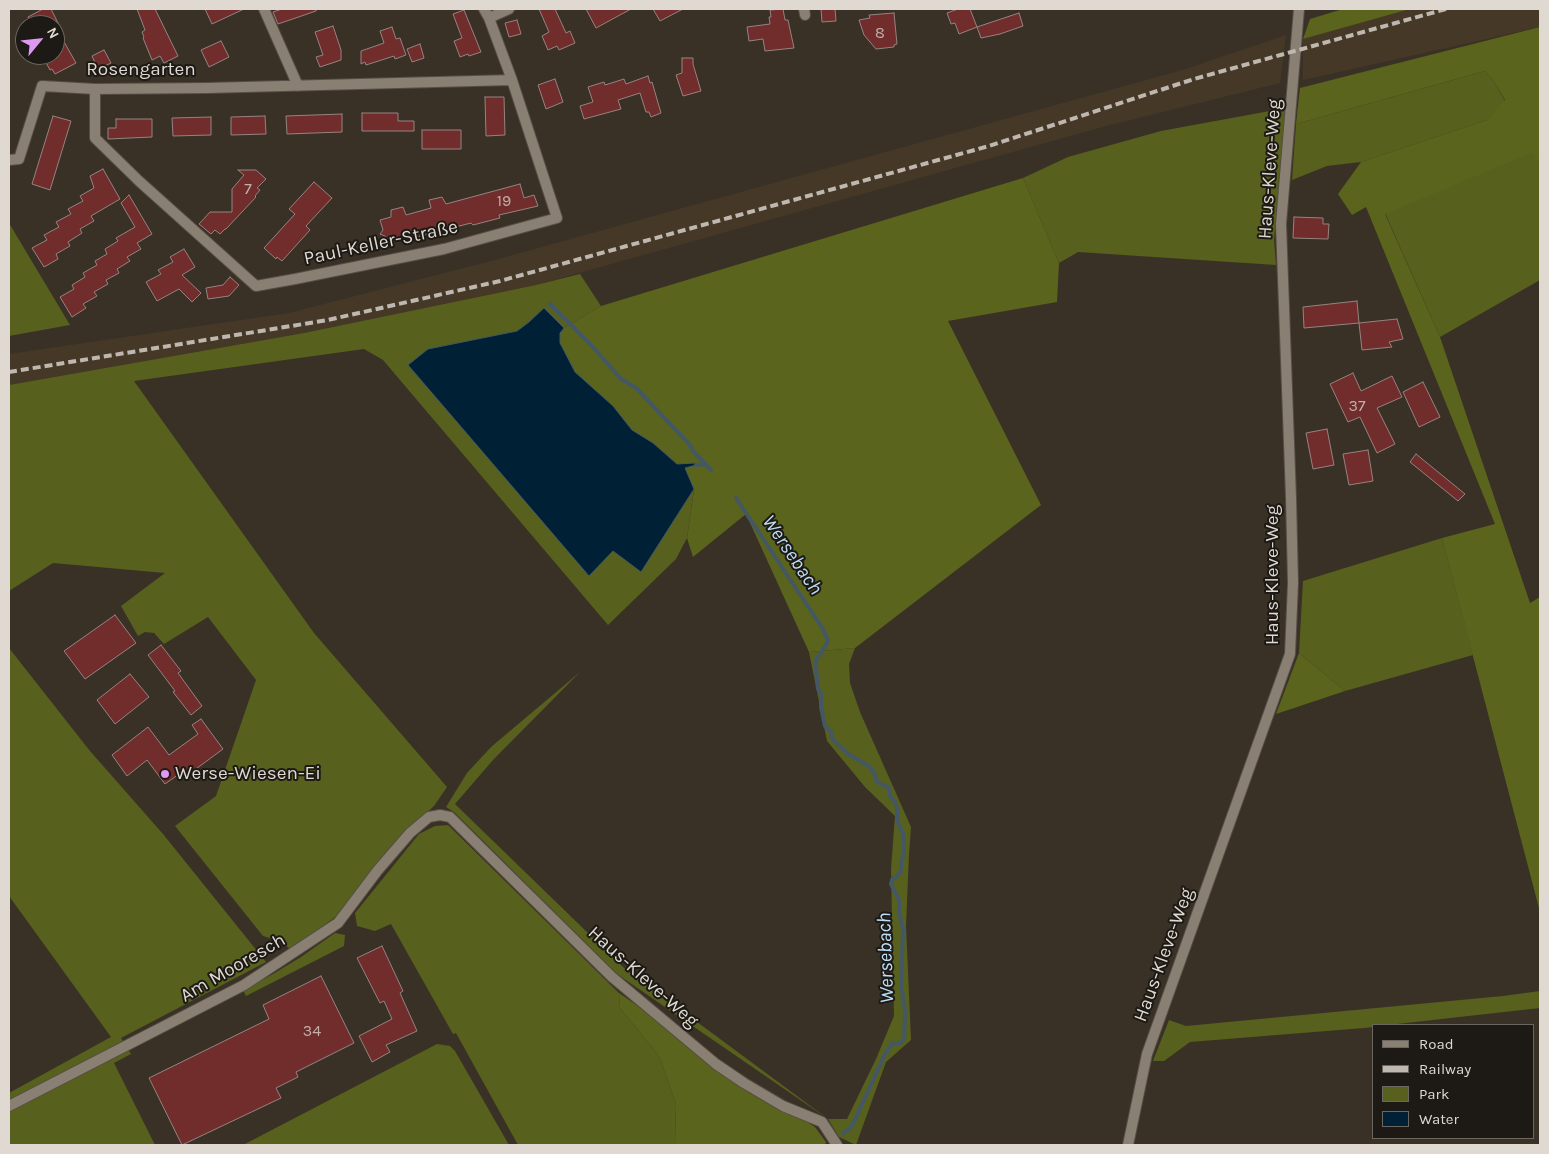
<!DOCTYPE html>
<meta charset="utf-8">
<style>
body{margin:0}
#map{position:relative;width:1549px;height:1154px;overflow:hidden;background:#3a3126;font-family:Karla,sans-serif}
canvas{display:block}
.frame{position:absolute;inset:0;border:10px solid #dfd9d2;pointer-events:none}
.legend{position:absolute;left:1372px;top:1024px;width:162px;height:115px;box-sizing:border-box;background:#1d1914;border:1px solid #6b6660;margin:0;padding:6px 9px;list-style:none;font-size:15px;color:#dfd9d2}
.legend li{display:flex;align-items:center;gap:10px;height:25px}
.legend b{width:25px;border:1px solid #6b6660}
.north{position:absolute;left:15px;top:15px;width:50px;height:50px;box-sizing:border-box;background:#1d1914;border:1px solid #6b6660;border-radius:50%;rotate:62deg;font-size:14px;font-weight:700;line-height:20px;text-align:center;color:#dfd9d2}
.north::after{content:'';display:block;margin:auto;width:18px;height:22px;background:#df98f1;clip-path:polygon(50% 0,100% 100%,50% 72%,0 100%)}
</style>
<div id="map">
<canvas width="1549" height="1154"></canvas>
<div class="frame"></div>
<ul class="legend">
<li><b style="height:6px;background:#8a7f73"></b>Road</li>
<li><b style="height:6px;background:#beb8b0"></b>Railway</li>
<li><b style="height:14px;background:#57601d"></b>Park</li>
<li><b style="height:14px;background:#002035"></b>Water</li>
</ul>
<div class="north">N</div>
</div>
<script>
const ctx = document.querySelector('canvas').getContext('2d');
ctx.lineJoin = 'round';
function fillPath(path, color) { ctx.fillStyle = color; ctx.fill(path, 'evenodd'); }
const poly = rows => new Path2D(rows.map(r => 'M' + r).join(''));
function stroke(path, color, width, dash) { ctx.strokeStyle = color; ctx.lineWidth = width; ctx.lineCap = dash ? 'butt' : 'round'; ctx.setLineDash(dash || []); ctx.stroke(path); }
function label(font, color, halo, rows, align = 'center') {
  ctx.font = font + ' Karla,sans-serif'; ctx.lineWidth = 4; ctx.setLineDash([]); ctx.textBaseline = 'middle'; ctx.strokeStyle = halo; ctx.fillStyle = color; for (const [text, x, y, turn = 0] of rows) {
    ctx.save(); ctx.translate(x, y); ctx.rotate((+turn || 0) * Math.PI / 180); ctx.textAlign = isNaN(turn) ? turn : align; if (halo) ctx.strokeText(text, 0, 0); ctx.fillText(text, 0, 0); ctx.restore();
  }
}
fillPath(poly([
 [1410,9,1540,9,1540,27,1303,80,1303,39],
 [1286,35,1280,83,1106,126,536,285,304,333,9,385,9,354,289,313,491,261,1186,69]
]), '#453827');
fillPath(poly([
 [1485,71,1495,83,1505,101,1487,120,1361,162,1327,166,1292,180,1296,124],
 [1286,108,1274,240,1276,265,1078,252,1059,263,1023,178,1068,157,1161,131],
 [1533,152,1540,164,1540,280,1440,337,1385,213],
 [9,223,70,325,9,336],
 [580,274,601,306,564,328,544,308,529,322,517,331,428,349,408,365,613,551,641,571,694,489,687,538,676,559,608,625,383,360,364,349,134,381,314,633,447,787,434,806,408,830,338,915,291,950,282,942,263,936,175,826,216,796,256,680,208,617,164,644,154,633,145,632,138,636,121,606,165,573,53,563,9,591,9,385,304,333,536,285],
 [1442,538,1473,655,1345,691,1299,653,1303,581],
 [9,648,90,751,163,834,266,962,121,1038,131,1054,114,1063,155,1145,9,1145,9,1093,111,1037,9,896],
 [855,648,849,664,850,683,860,712,911,827,909,855,906,926,911,1040,886,1062,856,1145,839,1137,828,1119,617,974,454,812,446,807,467,773,491,747,580,672,493,760,455,804,623,967,828,1119,847,1119,876,1059,894,1016,891,869,895,816,865,787,827,741,809,652],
 [448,825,619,993,620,1008,659,1056,676,1104,675,1145,518,1145,456,1033,453,1034,391,924,375,931,357,926,355,913,419,834,435,826],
 [335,933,345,935,344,946,246,996,243,990,273,974,301,957],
 [1540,991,1540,1008,1388,1025,1373,1025,1373,1027,1364,1028,1190,1042,1164,1061,1153,1061,1169,1020,1186,1026,1503,996],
 [437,1044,450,1046,455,1051,509,1145,243,1145]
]), '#57601d');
fillPath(poly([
 [1343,9,1410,9,1303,39,1310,19],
 [1540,27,1540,164,1532,153,1385,214,1440,337,1530,603,1540,597,1540,912,1442,538,1495,524,1366,207,1352,215,1338,194,1361,162,1487,120,1505,100,1495,83,1485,71,1296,124,1300,88],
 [1023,178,1059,263,1057,302,948,321,1041,505,855,648,809,652,746,514,693,557,687,538,694,490,685,468,696,465,677,464,653,443,632,430,613,406,575,372,560,343,560,333,564,328,601,306],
 [1299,653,1345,691,1276,714],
 [619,993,815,1127,826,1142,825,1145,675,1145,676,1104,659,1056,620,1008]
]), '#5b641c');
const water = poly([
 [544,308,564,328,560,333,560,343,575,372,613,406,632,430,653,443,677,464,695,463,696,465,685,468,694,489,641,572,613,551,589,576,408,365,428,349,517,331,529,322,544,308]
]);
fillPath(water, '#002035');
stroke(water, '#435864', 1);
stroke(poly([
 [550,304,592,346,621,379,636,388,690,445,693,451,711,470],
 [696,465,705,464],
 [736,498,823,629,828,641,826,645,816,660,816,670,818,689,821,693,821,707,825,726,831,732,832,738,836,743,848,754,869,766,875,774,877,782,889,788,890,796,895,802,897,808,898,823,903,834,904,855,901,861,901,870,898,875,892,880,891,884,899,900,899,912,903,930,901,984,905,1011,904,1040,900,1043,892,1043,884,1056,852,1126,847,1131,843,1133]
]), '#435864', 4);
const building = poly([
 [43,9,51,9,59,25,32,25,28,17,43,9],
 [137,9,155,9,178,56,164,63,160,56,152,60,143,38,144,37,142,32,145,30,137,9],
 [205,9,244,9,212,24,205,9],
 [282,9,316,9,316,11,278,24,273,12,282,9],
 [539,9,555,9,566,33,570,31,575,43,559,50,557,46,548,50,542,36,549,32,539,9],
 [586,9,631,9,596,28,586,9],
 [653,9,683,9,660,21,653,9],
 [783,9,785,20,788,20,794,48,765,51,763,39,749,41,747,27,770,24,769,17,771,17,770,10,783,9],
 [821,9,835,9,836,21,822,22,821,9],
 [958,9,970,9,977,27,959,34,955,23,951,24,947,13,958,9],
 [464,10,481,52,469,56,468,54,460,57,454,41,462,38,453,14,464,10],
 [894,13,897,44,894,45,894,47,876,49,864,35,859,20,870,18,869,15,894,13],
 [1019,13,1023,26,1000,34,981,38,977,27,1019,13],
 [517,20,521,34,509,37,505,23,517,20],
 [333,26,341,50,341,60,320,67,316,57,323,55,315,32,333,26],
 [392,27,396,39,400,38,406,55,395,59,394,56,366,65,365,62,361,64,361,51,384,43,380,31,392,27],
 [63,40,76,63,55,74,52,69,50,70,42,55,55,55,55,44,63,40],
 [221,41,229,57,209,67,201,50,221,41],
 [420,44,424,58,412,62,407,49,420,44],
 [104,50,111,63,98,69,92,56,104,50],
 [682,58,693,58,693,64,701,91,683,96,676,75,682,73,682,58],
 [648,76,650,83,652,82,661,113,651,117,649,112,646,112,640,93,618,100,621,109,584,119,580,106,593,102,588,87,604,82,605,85,624,79,626,84,648,76],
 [555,79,563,102,546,109,538,85,555,79],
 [485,97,504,97,505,135,486,136,485,97],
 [362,113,398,113,398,121,414,121,414,131,362,131,362,113],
 [342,114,342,132,287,134,286,116,342,114],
 [53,116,71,121,50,190,32,184,53,116],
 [265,116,266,134,231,135,231,117,265,116],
 [211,117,211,135,173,136,172,118,211,117],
 [116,119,152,119,152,137,108,139,108,128,116,128,116,119],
 [422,130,461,130,461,149,422,149,422,130],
 [103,169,120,199,91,216,94,221,80,229,82,233,68,242,70,246,56,254,58,259,44,267,32,248,47,240,44,235,59,227,56,222,71,214,68,209,83,201,80,196,94,188,90,176,103,169],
 [238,170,256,170,266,179,257,188,260,190,255,196,256,197,226,229,225,229,220,234,215,230,211,234,199,224,210,212,232,212,232,189,244,175,238,170],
 [314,182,332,198,306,226,310,230,282,261,277,257,276,259,264,248,295,214,289,209,314,182],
 [520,184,524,198,534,195,538,206,499,215,500,218,473,225,471,223,413,238,412,237,387,243,385,236,380,234,383,230,380,220,391,217,391,210,403,207,406,215,431,208,429,200,442,197,446,204,520,184],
 [129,195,152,234,137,243,141,249,127,257,130,261,117,269,119,273,106,280,108,284,94,292,97,296,83,304,86,308,72,317,60,297,74,289,72,285,85,277,83,273,97,265,95,261,107,254,105,249,118,241,116,238,135,227,121,203,129,195],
 [1294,217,1323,218,1323,224,1329,224,1328,239,1293,238,1294,217],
 [184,249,195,267,182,275,201,293,192,302,179,289,157,301,146,282,161,274,158,270,173,262,170,257,184,249],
 [230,277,239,285,229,296,208,299,206,288,223,285,230,277],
 [1357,301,1359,323,1304,328,1303,307,1357,301],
 [1397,319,1403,339,1389,342,1392,347,1362,350,1359,323,1397,319],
 [1353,373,1361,391,1392,376,1402,397,1377,408,1395,444,1377,453,1360,417,1348,422,1330,384,1353,373],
 [1423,382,1440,417,1419,427,1403,392,1423,382],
 [1327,429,1334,465,1313,469,1306,433,1327,429],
 [1368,450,1373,481,1349,485,1343,454,1368,450],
 [1416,454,1465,494,1458,501,1410,462,1416,454],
 [115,615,136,643,85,679,64,651,115,615],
 [161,645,181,671,178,673,202,706,191,715,173,692,175,691,148,655,161,645],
 [130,674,149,697,115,724,97,700,130,674],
 [201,719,223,749,185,777,182,772,165,784,147,760,127,776,112,755,148,727,169,755,198,734,192,725,201,719],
 [382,946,403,991,400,993,417,1031,386,1045,390,1052,372,1062,359,1036,392,1019,384,1001,380,1003,357,958,382,946],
 [321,976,354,1043,296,1072,298,1077,276,1088,281,1098,182,1145,149,1078,269,1019,263,1005,321,976]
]);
fillPath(building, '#702d2c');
stroke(building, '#958382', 1);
const minor = poly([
 [264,9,298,86],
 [804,9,805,15],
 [489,18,509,9],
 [95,89,95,138,139,181,256,286,295,279,444,249,557,218,512,80,489,18,484,9],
 [9,160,19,159,42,86,95,89,207,88,512,80],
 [9,1106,244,985,338,923,378,870,410,833,429,817,440,815,450,817,612,977,716,1064,744,1083,783,1106,822,1122,837,1145],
 [1128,1145,1147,1054,1290,654,1293,583,1291,498,1281,224,1299,9]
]);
stroke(minor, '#564e45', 12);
stroke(minor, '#8a7f73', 10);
stroke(poly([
 [9,372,328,320,500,281,989,146,1194,79,1446,9]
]), '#beb8b0', 4, [8, 4]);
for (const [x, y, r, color] of [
 [165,774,5,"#df98f1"]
]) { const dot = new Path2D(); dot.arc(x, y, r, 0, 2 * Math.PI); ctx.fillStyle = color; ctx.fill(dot); stroke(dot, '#1d1914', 2); }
label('16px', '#c3aea8', null, [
 ["8",880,33],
 ["7",248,189],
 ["19",504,201],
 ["37",1357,406],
 ["34",312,1031]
]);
label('19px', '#dfd9d2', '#1d1914', [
 ["Rosengarten",141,70],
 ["Haus-Kleve-Weg",1270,169,-86],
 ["Paul-Keller-Straße",381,243,-12],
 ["Haus-Kleve-Weg",1273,575,-90],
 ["Haus-Kleve-Weg",1164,955,-70],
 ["Am Mooresch",233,968,-30],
 ["Haus-Kleve-Weg",643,977,42]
]);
label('19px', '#dfd9d2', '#1d1914', [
 ["Werse-Wiesen-Ei",175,774]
], 'left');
label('italic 20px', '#bbddf6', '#1d1914', [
 ["Wersebach",792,555,56],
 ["Wersebach",886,958,-92]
]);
</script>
